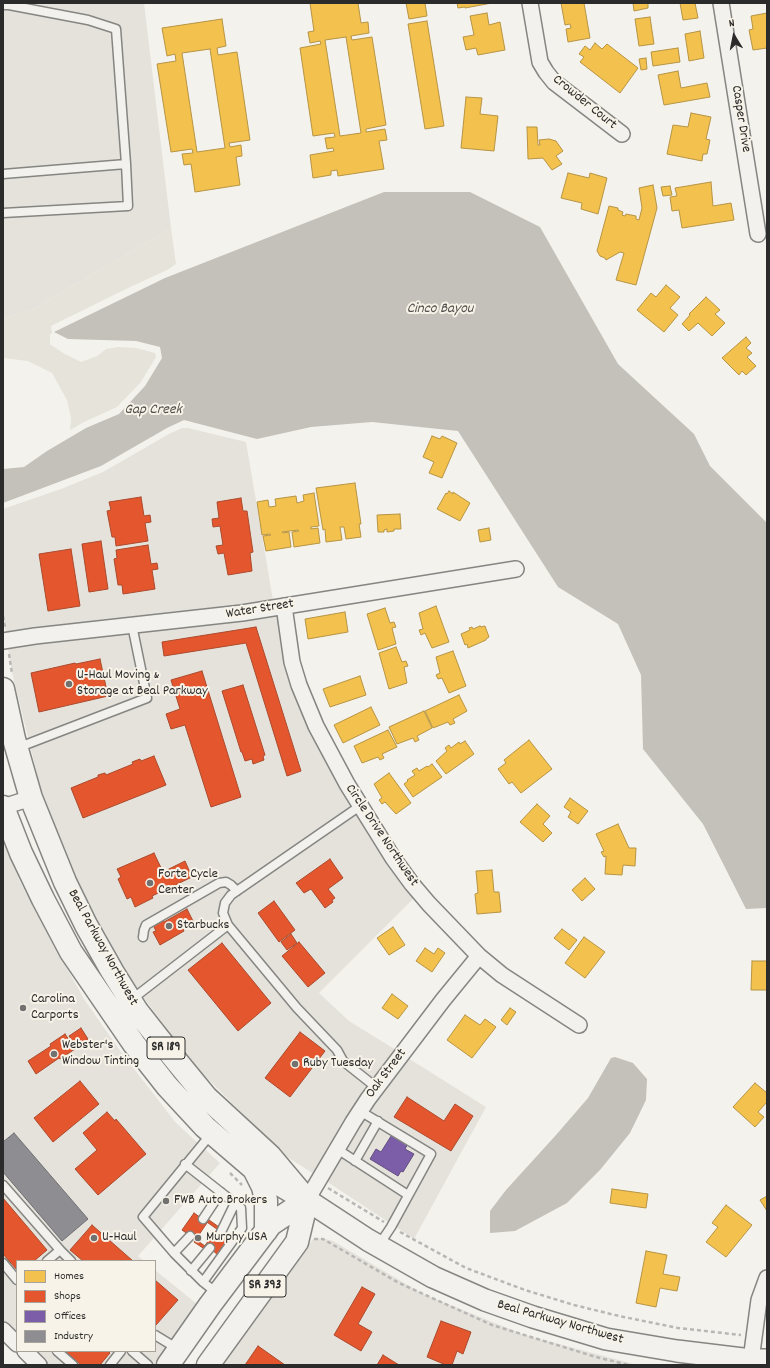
<!DOCTYPE html>
<style>
body{margin:0}
#map{position:relative;width:770px;height:1368px;overflow:hidden;background:#f4f2ec;font-family:Dekko,sans-serif}
canvas{display:block}
.frame{position:absolute;inset:0;border:4px solid #2b2b2b;pointer-events:none}
.legend{position:absolute;left:16px;top:1260px;width:140px;height:92px;box-sizing:border-box;background:#f7f3e8;border:1px solid #a5a39c;margin:0;padding:5px 7px;list-style:none;font-size:12px;color:#2b2b2b}
.legend li{display:flex;align-items:center;gap:8px;height:20px}
.legend b{width:20px;border:1px solid #a5a39c}
.north{position:absolute;left:714px;top:16px;width:40px;height:40px;-webkit-text-stroke:3px #f7f3e8;paint-order:stroke;rotate:350deg;font-size:11px;font-weight:700;line-height:16px;text-align:center;color:#2b2b2b}
.north::after{content:'';display:block;margin:auto;width:14px;height:18px;background:#2b2b2b;clip-path:polygon(50% 0,100% 100%,50% 72%,0 100%)}
</style>
<div id="map">
<canvas width="770" height="1368"></canvas>
<div class="frame"></div>
<ul class="legend">
<li><b style="height:11px;background:#f2c14e"></b>Homes</li>
<li><b style="height:11px;background:#e4572e"></b>Shops</li>
<li><b style="height:11px;background:#7b5ea7"></b>Offices</li>
<li><b style="height:11px;background:#8d8d92"></b>Industry</li>
</ul>
<div class="north">N</div>
</div>
<script>
const ctx = document.querySelector('canvas').getContext('2d');
ctx.lineJoin = 'round';
function fillPath(path, color) { ctx.fillStyle = color; ctx.fill(path, 'evenodd'); }
const poly = rows => new Path2D(rows.map(r => 'M' + r).join(''));
function stroke(path, color, width, dash) { ctx.strokeStyle = color; ctx.lineWidth = width; ctx.lineCap = dash ? 'butt' : 'round'; ctx.setLineDash(dash || []); ctx.stroke(path); }
function label(font, color, halo, rows, align = 'center') {
  ctx.font = font + ' Dekko,sans-serif'; ctx.lineWidth = 4; ctx.setLineDash([]); ctx.textBaseline = 'middle'; ctx.strokeStyle = halo; ctx.fillStyle = color; for (const [text, x, y, turn = 0] of rows) {
    ctx.save(); ctx.translate(x, y); ctx.rotate((+turn || 0) * Math.PI / 180); ctx.textAlign = isNaN(turn) ? turn : align; if (halo) ctx.strokeText(text, 0, 0); ctx.fillText(text, 0, 0); ctx.restore();
  }
}
fillPath(poly([
 [3,3,144,3,171,228,30,311,3,318],
 [182,428,188,428,246,442,273,600,241,605,34,629,6,633,3,617,3,509,61,489,103,472,169,434],
 [276,615,281,633,341,788,388,863,415,897,319,993,349,1021,396,1050,314,1174,284,1155,193,1064,129,978,71,871,40,786,12,672,8,648,36,644,217,624],
 [3,839,20,882,49,936,84,999,121,1052,176,1123,220,1163,138,1256,144,1261,17,1261,17,1334,3,1320],
 [408,1058,486,1107,414,1239,326,1181,358,1126,374,1104],
 [321,1238,333,1241,423,1294,525,1335,638,1365,223,1365,313,1239],
 [155,1270,197,1304,154,1365,49,1365,35,1351,155,1351]
]), '#e5e2db');
fillPath(poly([
 [171,228,176,264,167,270,124,290,51,326,52,333,50,335,50,344,63,353,81,362,97,356,106,349,118,347,136,348,155,353,156,357,141,382,117,407,84,422,70,430,71,418,67,400,52,373,28,361,3,358,3,318,30,311]
]), '#e6e3da');
fillPath(poly([
 [384,192,470,192,540,227,618,364,694,434,710,466,767,523,767,908,746,909,703,824,643,749,641,675,618,624,558,587,458,431,372,422,311,427,257,439,184,420,167,428,101,466,3,503,3,469,24,467,47,451,86,428,119,414,145,386,162,358,160,347,136,341,68,339,54,332,165,278],
 [615,1057,633,1063,647,1079,646,1100,630,1133,600,1170,567,1203,515,1231,490,1233,490,1211,506,1190,556,1135,588,1098,611,1058]
]), '#c4c1ba');
const homes = poly([
 [310,3,358,3,361,23,368,22,369,33,351,36,352,40,372,37,386,125,366,129,366,132,385,129,387,140,379,141,384,169,338,176,337,170,331,171,331,175,313,178,310,155,334,151,333,148,327,149,325,138,335,137,334,133,313,136,300,48,321,44,320,41,310,43,308,32,314,31,310,3],
 [346,37,361,133,340,136,325,40,346,37],
 [406,3,425,3,427,16,409,19,406,3],
 [457,3,492,3,465,8,465,7,458,8,457,3],
 [561,3,584,3,590,38,568,42,566,29,571,28,570,24,565,25,561,3],
 [633,3,648,3,648,8,634,11,633,3],
 [680,3,695,3,698,18,683,20,680,3],
 [487,13,489,25,500,22,505,50,478,55,476,48,466,50,463,37,474,35,470,16,487,13],
 [767,13,767,48,753,50,749,30,753,29,751,16,767,13],
 [650,17,654,44,639,46,635,19,650,17],
 [222,19,226,46,217,48,218,55,237,52,250,140,229,143,230,147,241,145,242,156,236,157,240,185,195,192,191,164,184,165,182,154,193,153,192,149,171,152,157,64,176,61,175,54,167,56,162,28,222,19],
 [210,49,225,148,197,152,182,53,210,49],
 [427,21,444,126,425,129,408,24,427,21],
 [700,31,704,58,689,61,685,34,700,31],
 [595,43,602,49,607,44,638,68,620,93,580,62,584,57,579,54,585,46,590,50,595,43],
 [678,48,680,62,653,66,651,52,678,48],
 [646,58,647,69,641,70,639,59,646,58],
 [678,71,681,88,707,83,710,97,664,105,658,75,678,71],
 [466,97,482,98,480,114,498,116,494,151,461,148,466,97],
 [691,113,711,117,706,139,710,140,707,154,703,154,702,161,667,154,673,125,688,127,691,113],
 [527,127,537,127,538,145,540,145,539,140,549,139,556,141,563,151,556,156,562,164,552,170,543,158,528,159,527,127],
 [568,173,589,178,590,173,607,178,598,214,581,209,582,203,561,198,568,173],
 [711,182,713,206,731,203,734,220,682,228,679,210,672,211,670,197,677,196,675,188,711,182],
 [653,185,657,208,636,285,616,280,624,253,620,252,606,260,605,258,600,256,597,251,609,206,618,208,618,210,623,212,622,215,625,216,626,214,636,216,636,219,639,220,642,208,639,188,653,185],
 [670,186,672,195,663,196,661,187,670,186],
 [666,285,680,297,670,308,678,315,664,332,637,310,651,293,656,297,666,285],
 [706,297,720,310,715,314,725,323,712,336,698,323,689,331,682,324,690,315,689,314,706,297],
 [746,337,751,343,746,348,752,353,747,357,756,366,746,375,742,371,739,375,722,358,746,337],
 [432,436,440,439,442,436,457,443,442,478,429,473,434,462,423,457,432,436],
 [355,483,361,524,359,524,361,537,346,539,344,527,340,527,342,540,326,542,325,529,323,530,316,488,355,483],
 [449,491,453,494,453,492,470,503,460,521,437,509,446,493,447,494,449,491],
 [314,493,319,526,311,527,311,529,318,528,320,543,294,547,292,532,299,531,298,530,282,532,283,533,289,532,291,547,266,551,263,536,271,535,270,534,262,535,257,502,268,500,269,507,276,506,275,499,296,496,297,503,304,501,303,495,314,493],
 [400,514,401,529,394,529,394,531,387,532,387,529,384,530,384,532,378,532,377,515,400,514],
 [489,528,491,540,480,542,478,530,489,528],
 [436,606,449,642,432,648,425,633,421,635,419,630,423,629,419,613,436,606],
 [385,608,390,623,394,622,396,627,392,628,396,644,378,650,367,614,385,608],
 [345,612,348,632,308,639,305,619,345,612],
 [480,626,481,627,485,626,489,637,486,639,486,640,468,648,467,644,465,645,461,634,470,630,469,628,472,627,473,629,480,626],
 [396,647,402,662,406,661,408,666,404,667,407,683,389,689,379,653,396,647],
 [453,651,466,686,449,693,442,678,438,679,436,675,440,673,436,657,453,651],
 [360,676,366,695,330,707,323,689,360,676],
 [459,695,467,711,453,719,455,723,450,725,448,722,433,728,425,711,459,695],
 [371,707,380,725,343,743,334,725,371,707],
 [424,711,432,728,417,736,419,740,415,742,413,738,397,744,389,727,424,711],
 [388,730,397,747,382,754,384,758,380,760,378,757,362,763,354,746,388,730],
 [529,740,552,769,521,793,512,782,509,784,498,769,506,763,504,760,529,740],
 [465,741,474,754,446,774,436,761,447,751,445,748,449,745,451,748,459,742,460,744,465,741],
 [432,764,442,777,413,797,404,784,408,781,407,780,415,775,412,771,417,768,419,771,427,766,428,767,432,764],
 [389,773,411,803,396,814,385,802,382,804,379,800,382,798,374,784,389,773],
 [570,798,588,811,578,824,568,817,571,812,564,807,570,798],
 [537,804,550,816,543,824,552,833,543,842,520,822,537,804],
 [618,824,629,848,636,848,635,866,623,865,622,875,605,874,606,857,606,856,604,857,601,852,604,851,596,834,618,824],
 [492,870,494,892,499,892,501,912,477,914,475,894,478,893,476,871,492,870],
 [585,878,595,889,582,901,572,890,585,878],
 [393,927,405,945,389,955,377,938,393,927],
 [562,929,577,940,569,950,554,938,562,929],
 [584,937,605,952,585,978,565,963,584,937],
 [425,948,434,954,438,948,445,953,432,972,416,961,425,948],
 [752,961,767,961,767,990,751,990,752,961],
 [392,994,408,1006,398,1019,382,1008,392,994],
 [510,1008,516,1012,507,1025,501,1020,510,1008],
 [465,1015,480,1025,485,1019,496,1027,472,1058,447,1040,465,1015],
 [755,1083,767,1093,767,1102,758,1112,764,1117,755,1127,733,1107,755,1083],
 [612,1189,648,1194,646,1208,610,1203,612,1189],
 [767,1196,767,1211,760,1200,767,1196],
 [726,1205,752,1225,726,1257,706,1242,718,1227,712,1223,726,1205],
 [646,1251,667,1255,663,1274,680,1277,677,1291,660,1288,656,1307,636,1303,646,1251]
]);
fillPath(homes, '#f2c14e');
stroke(homes, '#b69444', 1);
const shops = poly([
 [141,497,144,516,150,515,151,522,145,523,148,541,116,546,115,537,112,537,107,511,111,510,109,502,141,497],
 [241,498,243,511,247,511,253,552,250,553,252,571,228,575,224,553,218,554,216,546,223,545,220,526,213,527,212,519,219,518,217,502,241,498],
 [101,541,108,589,89,592,82,544,101,541],
 [148,545,151,564,157,563,158,569,152,570,155,589,123,594,122,585,118,585,114,559,117,558,116,550,148,545],
 [71,549,80,606,48,611,39,554,71,549],
 [256,627,301,771,287,776,246,643,164,656,162,642,256,627],
 [100,659,108,696,39,712,31,673,75,663,76,664,100,659],
 [202,671,241,797,211,807,185,725,171,729,166,714,180,709,171,680,202,671],
 [243,685,265,755,263,756,264,760,253,764,252,759,245,761,242,752,241,752,222,691,243,685],
 [154,756,166,785,83,818,71,788,98,777,98,775,105,773,106,775,133,764,132,762,140,759,141,761,154,756],
 [154,853,163,872,185,861,192,877,152,896,153,898,135,907,131,897,127,899,118,879,121,877,117,869,154,853],
 [330,859,343,878,328,889,335,898,332,900,333,902,325,908,311,889,304,893,296,883,330,859],
 [274,901,295,930,279,942,258,913,274,901],
 [187,909,193,921,182,927,184,931,160,945,153,932,156,931,153,925,163,920,164,922,187,909],
 [291,934,297,943,287,950,281,942,291,934],
 [299,942,325,973,308,987,282,956,299,942],
 [222,943,271,1003,238,1031,188,970,222,943],
 [81,1028,88,1039,76,1046,69,1036,81,1028],
 [300,1032,325,1051,290,1097,265,1078,300,1032],
 [65,1034,75,1049,60,1059,59,1058,36,1074,28,1061,51,1046,50,1044,65,1034],
 [80,1081,99,1104,53,1142,34,1118,80,1081],
 [407,1097,444,1121,455,1104,473,1116,451,1151,394,1117,407,1097],
 [107,1112,115,1121,116,1119,146,1154,98,1195,75,1169,97,1150,83,1133,107,1112],
 [3,1198,47,1250,34,1261,17,1261,17,1270,3,1254,3,1198],
 [194,1213,231,1239,219,1256,210,1248,205,1246,182,1230,194,1213],
 [209,1220,219,1227,203,1248,194,1242,209,1220],
 [92,1225,133,1261,83,1261,70,1250,92,1225],
 [155,1280,178,1300,156,1325,155,1324,155,1280],
 [362,1287,375,1294,358,1324,372,1332,361,1351,334,1335,362,1287],
 [441,1321,471,1332,463,1354,457,1351,452,1365,446,1365,427,1357,441,1321],
 [258,1346,285,1365,245,1365,258,1346],
 [65,1351,108,1351,110,1353,100,1365,81,1365,65,1351],
 [383,1355,399,1365,377,1365,383,1355]
]);
fillPath(shops, '#e4572e');
stroke(shops, '#ac4a2d', 1);
const offices = poly([
 [393,1133,409,1142,405,1149,414,1154,403,1172,401,1171,398,1176,370,1159,376,1149,381,1152,393,1133]
]);
fillPath(offices, '#7b5ea7');
stroke(offices, '#634f82', 1);
const industry = poly([
 [14,1133,88,1219,62,1241,3,1172,3,1142,14,1133]
]);
fillPath(industry, '#8d8d92');
stroke(industry, '#707073', 1);
const lane = poly([
 [3,5,9,5,88,20,116,29,126,164,3,174],
 [3,213,128,206,126,164],
 [17,748,147,698,132,625],
 [360,806,231,895,225,903,223,913,228,925,297,1008,337,1050,343,1061,377,1088],
 [143,937,144,930,146,925,219,883,226,882,231,885,237,891],
 [131,1000,228,925],
 [360,1111,431,1154,391,1227,379,1245],
 [211,1134,143,1217,174,1253,203,1282,218,1294],
 [337,1149,408,1195],
 [355,1161,378,1121],
 [185,1164,241,1208,242,1228,203,1282],
 [3,1185,60,1250,47,1261],
 [203,1219,221,1192],
 [221,1232,235,1203],
 [60,1250,71,1261],
 [174,1253,190,1236],
 [3,1263,17,1280],
 [191,1271,210,1248],
 [155,1335,178,1349],
 [57,1351,73,1365],
 [132,1351,148,1365],
 [110,1365,121,1351]
]);
const street = poly([
 [530,3,540,62,546,72,554,82,622,134],
 [721,3,758,234],
 [284,606,292,662,299,685,316,726,347,784,393,858,412,884,429,904,479,956,502,975,579,1025],
 [3,641,35,636,242,613,516,569],
 [3,807,31,798],
 [307,1200,353,1122,368,1099,443,1000,479,956],
 [3,1330,17,1344],
 [25,1351,39,1365],
 [751,1360,759,1300,767,1278]
]);
const secondary = poly([
 [307,1200,368,1240,433,1277,485,1300,533,1317,606,1339,677,1351,751,1360,767,1360]
]);
const primary = poly([
 [3,689,14,739,31,798,65,882,86,925,112,971,137,1011,174,1058,206,1097,270,1156,307,1200],
 [3,807,21,853,43,899,71,952,134,1044,167,1086,205,1127,254,1169,294,1193],
 [254,1169,263,1187,266,1200,266,1231],
 [168,1365,210,1305,271,1224,307,1200],
 [208,1365,297,1242,307,1200]
]);
stroke(lane, '#858582', 11);
stroke(street, '#858582', 18);
stroke(secondary, '#858582', 24);
stroke(primary, '#858582', 25);
stroke(poly([
 [3,616,5,627],
 [9,654,12,674],
 [230,1173,242,1185],
 [328,1188,384,1222],
 [400,1232,466,1268,525,1290,574,1305,619,1316,678,1328,741,1335],
 [314,1239,323,1239,399,1283,492,1325,596,1357,629,1365]
]), '#b8b7b5', 2.5, [4, 3]);
stroke(lane, '#f2f1ed', 8);
stroke(street, '#f2f1ed', 15);
stroke(secondary, '#f2f1ed', 21);
stroke(primary, '#f2f1ed', 22);
for (const [x, y, r, color] of [
 [69,684,4,"#71716f"],
 [150,883,4,"#71716f"],
 [169,926,4,"#71716f"],
 [23,1008,4,"#71716f"],
 [54,1054,4,"#71716f"],
 [295,1064,4,"#71716f"],
 [166,1201,4,"#71716f"],
 [94,1238,4,"#71716f"],
 [198,1238,4,"#71716f"]
]) { const dot = new Path2D(); dot.arc(x, y, r, 0, 2 * Math.PI); ctx.fillStyle = color; ctx.fill(dot); stroke(dot, '#f7f3e8', 1.5); }
for (const [x, y, w] of [
 [166,1048,38],
 [265,1286,42]
]) { const box = new Path2D(); box.roundRect(x - w / 2, y - 11, w, 22, 3); ctx.fillStyle = '#f7f3e8'; ctx.fill(box); stroke(box, '#2b2b2b', 1); }
label('bold 13px', '#2b2b2b', null, [
 ["SR 189",166,1048],
 ["SR 393",265,1286]
]);
label('14px', '#2b2b2b', '#f7f3e8', [
 ["Crowder Court",584,103,39],
 ["Casper Drive",740,119,81],
 ["Water Street",260,610,-9],
 ["Circle Drive Northwest",381,836,56],
 ["Beal Parkway Northwest",102,948,61],
 ["Oak Street",387,1074,-53],
 ["Beal Parkway Northwest",560,1323,16]
]);
label('14px', '#2b2b2b', '#f7f3e8', [
 ["U-Haul Moving &",77,676],
 ["Storage at Beal Parkway",77,692],
 ["Forte Cycle",158,875],
 ["Center",158,891],
 ["Starbucks",177,926],
 ["Carolina",31,1000],
 ["Carports",31,1016],
 ["Webster's",62,1046],
 ["Window Tinting",62,1062],
 ["Ruby Tuesday",303,1064],
 ["FWB Auto Brokers",174,1201],
 ["U-Haul",102,1238],
 ["Murphy USA",206,1238]
], 'left');
label('italic 15px', '#53524f', '#f7f3e8', [
 ["Cinco Bayou",440,310],
 ["Gap Creek",153,411]
]);
</script>
